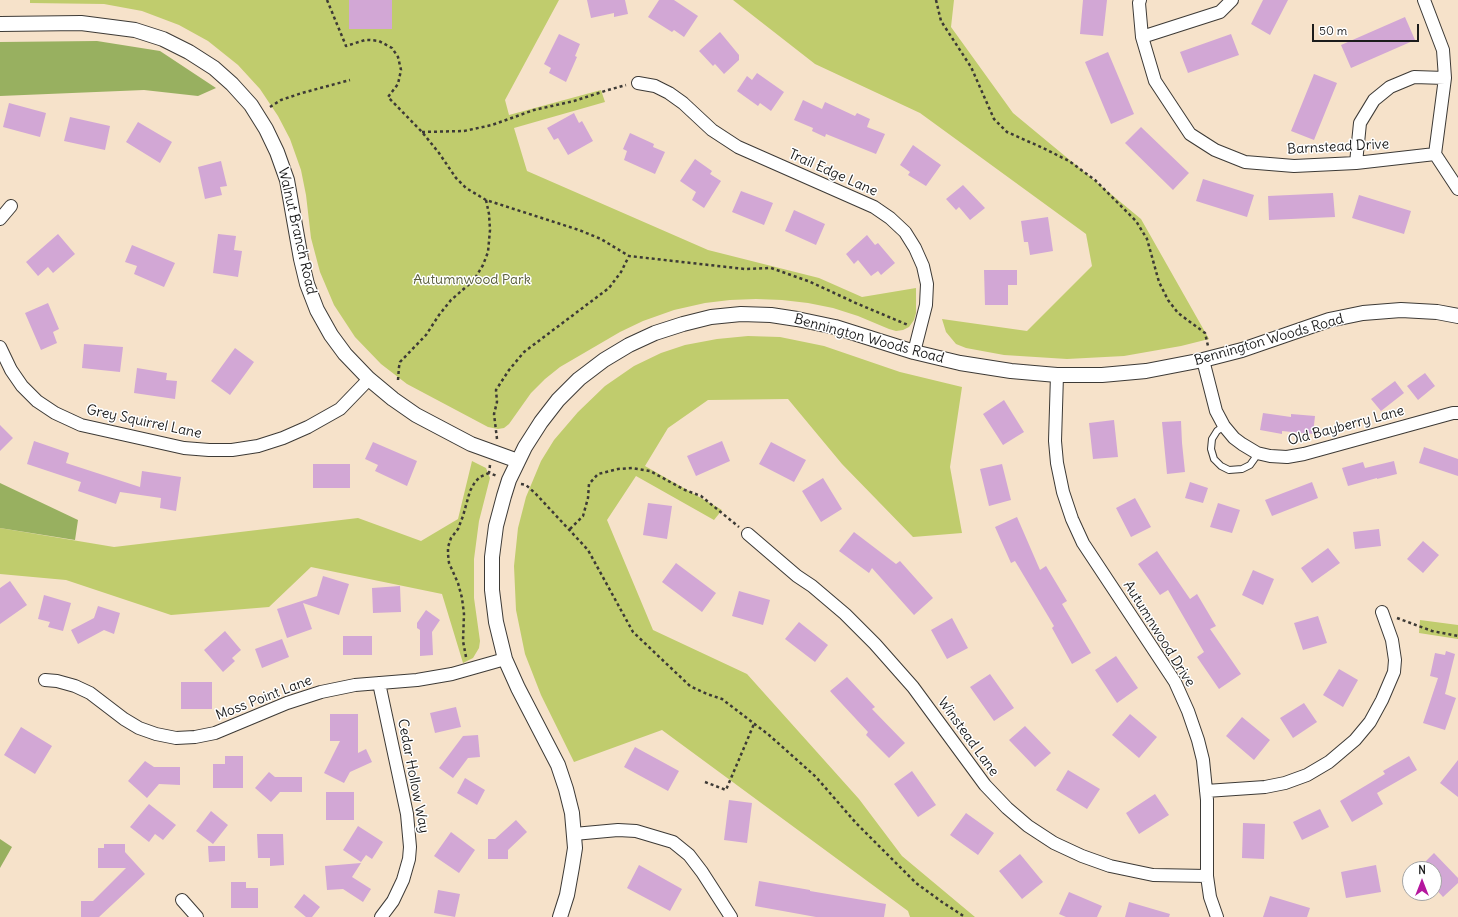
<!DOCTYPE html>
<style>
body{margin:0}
#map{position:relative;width:1458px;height:917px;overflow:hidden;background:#f6e2ca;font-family:Delius,sans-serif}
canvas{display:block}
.north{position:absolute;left:1402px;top:861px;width:40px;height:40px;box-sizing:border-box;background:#fff;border:1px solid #a4a4a4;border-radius:50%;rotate:0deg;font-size:11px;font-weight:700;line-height:16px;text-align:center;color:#1c1c1c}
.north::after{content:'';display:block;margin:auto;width:14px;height:18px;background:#b5179e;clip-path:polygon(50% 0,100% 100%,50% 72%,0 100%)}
.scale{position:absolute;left:1312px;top:24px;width:107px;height:18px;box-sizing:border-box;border:2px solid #1c1c1c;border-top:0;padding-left:5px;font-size:12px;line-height:14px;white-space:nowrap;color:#1c1c1c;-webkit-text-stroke:3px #fff;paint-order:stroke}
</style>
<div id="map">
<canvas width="1458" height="917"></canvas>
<div class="north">N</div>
<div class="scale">50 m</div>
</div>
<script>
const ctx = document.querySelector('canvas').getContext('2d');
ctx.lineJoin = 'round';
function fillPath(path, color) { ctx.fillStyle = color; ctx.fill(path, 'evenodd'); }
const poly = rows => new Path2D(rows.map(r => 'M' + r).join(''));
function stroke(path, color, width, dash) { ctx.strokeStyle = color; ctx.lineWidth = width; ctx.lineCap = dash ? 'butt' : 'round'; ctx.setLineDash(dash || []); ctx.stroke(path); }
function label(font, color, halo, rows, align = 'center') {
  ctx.font = font + ' Delius,sans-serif'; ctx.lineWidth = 3; ctx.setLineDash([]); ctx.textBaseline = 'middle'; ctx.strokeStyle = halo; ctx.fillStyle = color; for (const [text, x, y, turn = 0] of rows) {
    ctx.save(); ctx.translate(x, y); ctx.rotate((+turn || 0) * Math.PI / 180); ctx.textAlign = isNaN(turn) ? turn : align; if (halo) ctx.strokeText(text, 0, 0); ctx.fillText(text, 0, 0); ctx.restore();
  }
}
fillPath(poly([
 [30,0,559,0,505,100,509,115,601,90,605,102,514,128,527,171,708,250,819,278,862,297,916,288,916,313,914,320,909,327,903,330,896,331,889,329,858,316,833,308,808,303,782,300,756,299,730,300,705,303,674,310,643,321,620,332,560,367,545,379,531,393,509,424,504,428,498,429,488,427,407,384,381,364,355,337,334,305,320,272,311,238,306,195,301,170,290,139,278,116,260,89,238,65,208,41,179,25,142,11,104,4,30,3],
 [733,0,954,0,951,27,1013,113,1141,219,1209,339,1181,346,1124,356,1067,359,1004,355,966,348,956,344,946,332,942,319,1027,331,1092,266,1086,234,920,113,815,64],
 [748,336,780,337,824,346,900,372,962,387,950,467,962,533,913,537,842,464,788,399,708,400,668,428,645,466,722,510,714,520,636,476,607,520,653,630,747,674,859,799,902,856,975,917,910,917,908,911,662,730,574,762,541,695,525,654,516,610,514,566,518,528,526,497,541,461,554,440,578,412,605,386,634,366,661,353,685,345,717,339],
 [472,461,486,468,490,478,479,521,474,559,474,598,480,641,479,648,473,658,463,663,442,594,311,567,269,607,171,615,66,580,0,574,0,528,114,547,358,518,421,541,458,519],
 [1420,620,1458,625,1458,639,1419,633]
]), '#c0cc6d');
fillPath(poly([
 [97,41,160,51,216,88,198,96,144,90,0,96,0,42],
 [0,483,78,520,75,540,0,528],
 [0,839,12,847,0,868]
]), '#98b060');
fillPath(poly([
 [349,0,392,0,392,29,349,29],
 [587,0,625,0,628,14,614,17,614,13,591,18],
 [659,0,674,0,698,16,684,37,674,30,672,32,648,17],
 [1083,0,1107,0,1103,36,1080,34],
 [1263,0,1288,0,1270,35,1251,24],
 [1405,17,1415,40,1351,68,1341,45],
 [720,32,739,55,739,60,724,74,715,64,713,66,699,51],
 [559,34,580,44,575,56,577,57,566,82,549,73,551,68,544,64],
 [1231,34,1239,55,1188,73,1180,52],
 [1108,52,1134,114,1111,124,1085,62],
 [757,73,784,92,771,111,760,103,758,106,737,91,747,76,752,80],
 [1314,74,1337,83,1314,140,1291,131],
 [803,100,822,109,825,102,855,116,857,113,870,119,867,127,885,134,876,154,826,134,825,137,812,131,813,128,794,120],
 [9,103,46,113,40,137,3,127],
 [574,113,579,123,582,121,593,141,568,155,558,138,554,140,547,128],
 [70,117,110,126,105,150,64,141],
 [138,122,172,142,160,163,126,142],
 [1141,127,1189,173,1173,190,1125,143],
 [630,133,654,144,653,147,665,152,655,174,624,160,627,151,623,149],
 [913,145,941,165,926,186,908,175,910,172,900,165],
 [695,159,712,171,710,174,721,181,704,208,692,200,696,192,680,181],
 [221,161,227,186,220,187,222,195,205,199,198,167],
 [1203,179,1254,195,1247,217,1196,201],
 [963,185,985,208,970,220,959,207,956,210,946,199],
 [741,191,773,203,764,225,732,212],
 [1333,193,1335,217,1269,220,1268,196],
 [1359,195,1411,211,1404,234,1352,218],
 [794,210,825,224,816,245,785,231],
 [1048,217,1053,251,1030,255,1028,242,1024,242,1021,221],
 [58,234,75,254,53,273,48,267,38,276,26,262],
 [218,234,236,236,234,250,242,251,238,277,213,273],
 [867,235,875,245,878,243,895,263,881,275,878,271,871,276,858,260,854,264,846,254],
 [132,245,175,263,164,287,134,274,137,266,125,262],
 [984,270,1017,270,1017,285,1008,285,1008,305,985,305],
 [48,303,59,329,53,332,57,343,41,350,25,313],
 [84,344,123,347,120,372,82,368],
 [235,348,254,362,230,395,211,381],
 [137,368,167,373,166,380,177,381,175,399,134,393],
 [1425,373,1435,386,1418,400,1407,386],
 [1395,381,1404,393,1381,411,1371,399],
 [1004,400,1024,432,1003,445,983,414],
 [1263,413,1291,417,1291,414,1315,416,1313,434,1282,431,1282,434,1260,430],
 [1114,420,1118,457,1093,459,1089,423],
 [1181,421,1182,443,1185,472,1167,474,1162,422],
 [0,425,13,438,0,451],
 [34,441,69,453,66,463,140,487,142,471,181,477,176,511,160,508,161,498,120,492,116,504,78,491,81,482,27,464],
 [722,441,730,461,696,476,687,456],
 [373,442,417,461,407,486,375,471,378,465,365,459],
 [771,442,806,460,794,482,759,464],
 [1424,447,1458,459,1458,476,1419,463],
 [1394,461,1397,474,1377,479,1377,478,1348,486,1342,468,1363,462,1365,468],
 [313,464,350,464,350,488,313,488],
 [1002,464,1011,500,989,506,980,469],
 [823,478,842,509,821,522,802,491],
 [1190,482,1208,488,1203,503,1185,498],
 [1312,482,1318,498,1272,516,1265,500],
 [1135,498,1151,527,1131,537,1116,508],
 [648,503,672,506,667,539,643,535],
 [1218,503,1240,510,1232,533,1210,527],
 [1017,517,1040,570,1046,566,1067,601,1062,604,1091,653,1072,664,1052,628,1054,626,1015,561,1011,563,995,527],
 [1379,529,1381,546,1355,549,1353,532],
 [854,532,896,564,900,561,933,598,914,615,872,568,869,573,839,551],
 [1423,541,1439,555,1423,573,1407,559],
 [1328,548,1340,563,1312,583,1301,568],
 [1157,551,1190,599,1197,594,1216,626,1210,629,1241,674,1219,689,1197,657,1204,652,1168,590,1160,595,1138,564],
 [676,563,716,593,702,612,662,582],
 [1253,570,1274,579,1263,605,1242,595],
 [323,576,349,584,339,615,303,603,312,629,287,638,277,609,317,596],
 [10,581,27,605,0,624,0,588],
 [400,586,401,612,373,613,372,588],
 [739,591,770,600,763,625,732,616],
 [44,595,71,603,63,631,48,627,50,622,38,619],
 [98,606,120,613,114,634,104,630,78,644,71,630,94,618],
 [426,610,440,620,432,632,433,655,420,656,420,630,417,628,417,623],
 [1318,616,1327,643,1303,650,1294,623],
 [952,618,968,648,947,659,931,630],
 [799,622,828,645,815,662,785,639],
 [225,631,241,650,232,658,235,661,223,672,204,650],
 [343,636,372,636,372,655,343,655],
 [282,639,289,657,262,668,255,649],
 [1446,651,1455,654,1445,694,1456,698,1445,730,1423,723,1438,678,1430,676,1435,653,1445,655],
 [1116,656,1138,688,1117,703,1095,670],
 [1339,669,1358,680,1343,707,1323,695],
 [990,674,1014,708,994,721,970,687],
 [847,677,875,707,872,709,905,743,889,758,866,735,868,732,830,691],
 [181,682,212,682,212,709,181,709],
 [1304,703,1317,722,1293,738,1280,718],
 [456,707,461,727,435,733,430,713],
 [330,714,358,714,358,753,366,749,372,762,350,772,344,783,324,773,340,741,330,741],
 [1130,714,1157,737,1139,758,1112,735],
 [1242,717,1270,740,1254,760,1226,736],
 [1025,726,1051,753,1035,767,1009,740],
 [21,727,52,746,35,774,4,755],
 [478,735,480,757,468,758,453,778,439,768,463,736],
 [635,747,679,771,668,791,624,767],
 [225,756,243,756,243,788,213,788,213,764,225,764],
 [1409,756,1417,770,1377,793,1383,804,1352,822,1340,801,1385,774,1383,771],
 [1458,760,1458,797,1440,783],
 [145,761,154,767,180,767,180,785,159,784,147,798,128,781],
 [1068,770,1100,789,1087,809,1056,790],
 [912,771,936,805,918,817,894,784],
 [269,772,275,777,302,777,302,792,280,792,271,802,255,788],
 [465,778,485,790,477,805,457,793],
 [326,792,354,792,354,820,326,820],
 [1155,794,1169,815,1139,834,1126,813],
 [729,800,752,803,747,843,724,840],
 [149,804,176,825,163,840,155,834,149,842,130,827],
 [1320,809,1329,827,1302,840,1293,822],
 [211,811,228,825,213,844,196,831],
 [966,813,994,833,978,855,950,835],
 [516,820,527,832,508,850,508,859,488,859,488,839,495,839],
 [1243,823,1265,824,1264,859,1242,858],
 [358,826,383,842,372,859,366,855,361,862,343,850],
 [451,832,475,850,459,873,434,856],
 [257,834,283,834,284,865,270,866,270,858,258,858],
 [104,844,125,844,125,852,145,874,99,917,81,917,81,901,93,901,126,868,98,868,98,848,104,848],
 [208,846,225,846,225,861,209,862],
 [1434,853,1458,878,1458,883,1443,897,1434,887,1434,869,1418,869],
 [1020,854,1043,882,1022,899,999,871],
 [361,863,352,877,371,889,363,902,343,889,327,890,325,866],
 [639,865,682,889,670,911,627,888],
 [1376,865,1381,892,1346,898,1341,872],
 [759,881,810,890,810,891,886,904,884,917,816,917,755,906],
 [231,882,246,882,246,888,258,888,258,908,231,908],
 [438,890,460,894,455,917,434,913],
 [1069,892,1102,906,1097,917,1066,917,1059,914],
 [304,894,320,907,312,917,306,917,294,907],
 [1270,896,1310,908,1307,917,1263,917],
 [1129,902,1170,914,1169,917,1125,917]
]), '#d2a7d5');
const service = poly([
 [1224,426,1217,431,1212,439,1211,449,1214,459,1221,466,1229,470,1242,469,1250,465,1255,458,1257,453]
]);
const minor = poly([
 [1140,0,1139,3,1142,37,1155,81,1190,134,1215,150,1245,162,1294,166,1356,163,1435,154],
 [1424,0,1443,50,1445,78,1435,154],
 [1142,37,1220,12,1232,0],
 [638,83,655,86,669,93,683,103,712,130,738,147,874,207,890,218,905,232,915,248,923,266,927,284,926,305,914,352],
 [1435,154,1458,189],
 [1356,163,1360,123,1374,100,1390,87,1414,77,1445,78],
 [0,219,11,206],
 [0,347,11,370,22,386,37,401,55,413,81,425,184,448,209,450,232,450,258,446,283,438,308,427,340,409,369,379],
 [1203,360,1216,411,1224,426,1234,438,1242,444,1257,453,1270,456,1287,457,1304,454,1453,413,1458,413],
 [1057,375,1055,441,1057,463,1063,492,1072,519,1083,543,1175,682,1188,711,1198,740,1203,760,1207,800,1207,876,1210,897,1217,917],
 [748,534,797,576,812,586,845,614,875,644,913,687,985,785,1007,808,1028,826,1054,843,1082,856,1110,866,1153,875,1207,876],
 [45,680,57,681,75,686,90,693,124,719,139,728,156,734,176,738,195,737,215,733,287,703,321,692,355,685,417,680,452,674,505,659],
 [379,683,407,814,410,847,409,859,403,880,393,901,381,917],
 [1206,791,1265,787,1285,783,1307,775,1329,762,1355,740,1370,722,1382,700,1394,672,1395,660,1392,640,1382,612],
 [574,834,618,830,636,831,673,842,689,855,702,872,731,917],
 [182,900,197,917]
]);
const tertiary = poly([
 [0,24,81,23,135,30,163,39,189,52,214,68,232,84,251,105,266,129,277,152,287,180,301,259,307,284,317,310,331,335,345,354,369,379,393,399,416,415,471,444,518,461],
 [560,917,567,895,572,867,575,848,572,813,566,789,558,765,518,688,505,659,496,622,492,590,492,557,496,526,504,496,509,480,525,447,541,422,558,400,579,379,604,360,629,345,655,333,683,324,711,317,741,314,771,315,797,319,835,327,914,352,960,363,1011,371,1057,375,1102,375,1146,371,1203,360,1242,350,1329,320,1363,313,1401,310,1437,312,1458,316]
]);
stroke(service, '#3d3a36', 8);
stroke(minor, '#3d3a36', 14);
stroke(tertiary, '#3d3a36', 16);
stroke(poly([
 [327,0,346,46,365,40,370,40,379,41,392,48,398,57,401,70,398,84,388,97,422,132,439,153,456,178,466,188,486,200,579,230,601,239,629,256,745,269,771,268,808,281,858,304,908,325],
 [936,0,941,21,971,67,994,119,1007,132,1043,148,1069,161,1095,180,1136,221,1147,239,1159,282,1168,300,1178,313,1205,333,1208,346],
 [270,107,281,100,302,93,350,80],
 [422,132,464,131,492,125,534,110,574,101,608,90,626,85],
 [398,380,399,367,400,362,426,335,439,315,451,300,474,280,483,265,488,252,490,230,489,214,486,200],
 [497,439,494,414,497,402,496,390,509,370,524,352,609,288,621,272,629,256],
 [490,465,489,473,497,476],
 [521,484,526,485,535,493,588,550,633,632,690,686,707,694,722,699,769,735,816,777,856,823,916,883,942,902,965,917],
 [570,529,583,516,588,498,589,484,598,474,618,469,632,468,650,471,685,490,701,496,739,527],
 [1397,618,1432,631,1458,636],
 [466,657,463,641,464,614,462,598,458,583,449,563,448,554,448,547,451,538,458,529,463,516,470,491,475,482,480,477,489,473],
 [705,782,726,790,754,724]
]), '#3d3a36', 2.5, [3, 3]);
stroke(service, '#fff', 6);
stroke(minor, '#fff', 12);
stroke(tertiary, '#fff', 14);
label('14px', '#1c1c1c', '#fff', [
 ["Barnstead Drive",1338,147,-3],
 ["Trail Edge Lane",833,173,24],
 ["Walnut Branch Road",297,231,77],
 ["Bennington Woods Road",869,339,15],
 ["Bennington Woods Road",1269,340,-16],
 ["Grey Squirrel Lane",144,422,12],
 ["Old Bayberry Lane",1346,426,-15],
 ["Autumnwood Drive",1159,634,58],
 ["Moss Point Lane",264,698,-21],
 ["Winstead Lane",968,737,54],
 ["Cedar Hollow Way",413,776,79]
]);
label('14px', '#555a38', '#fff', [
 ["Autumnwood Park",472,280]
]);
</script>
